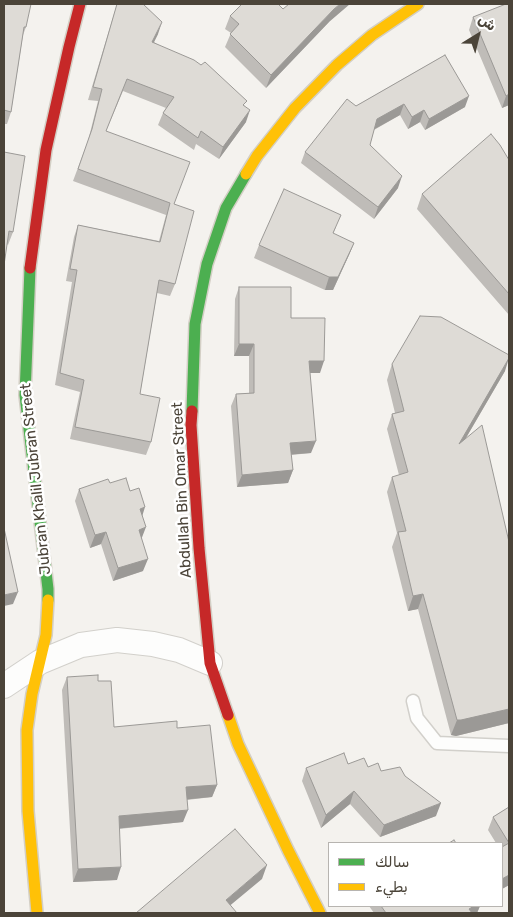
<!DOCTYPE html>
<meta charset="utf-8">
<style>
body{margin:0}
#map{position:relative;width:513px;height:917px;overflow:hidden;background:#f4f2ee;font-family:Rubik,Cairo,sans-serif}
canvas{display:block}
.frame{position:absolute;inset:0;border:5px solid #4b4439;pointer-events:none}
.legend{position:absolute;left:328px;top:842px;width:175px;height:65px;box-sizing:border-box;background:#fff;border:1px solid #b7b4b0;margin:0;padding:6px 9px;list-style:none;font-size:15px;color:#4b4439}
.legend li{display:flex;align-items:center;gap:10px;height:25px}
.legend b{width:25px;border:1px solid #b7b4b0}
.north{position:absolute;left:453px;top:10px;width:50px;height:50px;-webkit-text-stroke:4px #fff;paint-order:stroke;rotate:36deg;font-size:14px;font-weight:700;line-height:20px;text-align:center;color:#4b4439}
.north::after{content:'';display:block;margin:auto;width:18px;height:22px;background:#4b4439;clip-path:polygon(50% 0,100% 100%,50% 72%,0 100%)}
</style>
<div id="map">
<canvas width="513" height="917"></canvas>
<div class="frame"></div>
<ul class="legend">
<li><b style="height:6px;background:#4caf50"></b>سالك</li>
<li><b style="height:6px;background:#ffc107"></b>بطيء</li>
</ul>
<div class="north">ش</div>
</div>
<script>
const ctx = document.querySelector('canvas').getContext('2d');
ctx.lineJoin = 'round';
const poly = rows => new Path2D(rows.map(r => 'M' + r).join(''));
function stroke(path, color, width, dash) { ctx.strokeStyle = color; ctx.lineWidth = width; ctx.lineCap = dash ? 'butt' : 'round'; ctx.setLineDash(dash || []); ctx.stroke(path); }
function fillPath(path, color) { ctx.fillStyle = color; ctx.fill(path, 'evenodd'); }
function label(font, color, halo, rows, align = 'center') {
  ctx.font = font + ' Rubik,sans-serif'; ctx.lineWidth = 5; ctx.setLineDash([]); ctx.textBaseline = 'middle'; ctx.strokeStyle = halo; ctx.fillStyle = color; for (const [text, x, y, turn = 0] of rows) {
    ctx.save(); ctx.translate(x, y); ctx.rotate((+turn || 0) * Math.PI / 180); ctx.textAlign = isNaN(turn) ? turn : align; if (halo) ctx.strokeText(text, 0, 0); ctx.fillText(text, 0, 0); ctx.restore();
  }
}
const lane = poly([
 [413,701,417,718,437,743,509,746]
]);
const street = poly([
 [4,686,40,662,81,645,117,640,153,644,179,650,210,663]
]);
const fast = poly([
 [30,268,25,395,48,589,48,600],
 [192,411,195,324,207,264,226,208,246,174]
]);
const slow = poly([
 [246,174,257,156,295,108,337,65,372,35,418,4],
 [228,715,238,744,288,850,320,913],
 [37,913,28,811,27,730,32,694,46,635,48,600]
]);
const jam = poly([
 [30,268,46,150,69,47,80,4],
 [192,411,191,425,199,548,210,663,228,715]
]);
stroke(lane, '#d2d0cb', 15);
stroke(street, '#d2d0cb', 26);
stroke(fast, '#d3cfc5', 14);
stroke(slow, '#d3cfc5', 14);
stroke(jam, '#d3cfc5', 14);
stroke(lane, '#fdfdfc', 12);
stroke(street, '#fdfdfc', 24);
stroke(fast, '#4caf50', 11);
stroke(slow, '#ffc107', 11);
stroke(jam, '#c62828', 11);
fillPath(poly([
 [4,4,26,27,23,35,11,112,7,124,4,124],
 [117,4,143,4,158,34,154,42,245,106,246,122,219,159,196,144,194,150,158,125,163,113,166,108,123,91,106,131,174,204,175,284,170,296,157,293,140,394,151,442,146,455,70,439,80,392,55,385,72,282,66,281,74,237,78,225,159,241,166,215,73,181,88,141,98,101,88,100],
 [509,4,509,105,502,108,469,30,473,17],
 [283,9,329,22,266,88,225,47,231,33,225,29,230,16],
 [445,55,465,107,425,130,420,122,408,129,400,115,374,130,370,145,398,188,374,219,301,163,305,152,356,106],
 [4,152,13,232,8,245,7,244],
 [509,160,509,315,417,209,422,194],
 [336,227,333,234,354,243,349,255,333,290,325,290,254,258,259,245],
 [239,287,291,318,320,373,310,373,311,453,291,455,293,470,288,483,237,487,231,406,236,394,249,393,249,356,234,356,235,299],
 [392,364,505,371,466,438,509,542,509,723,456,736,451,735,418,609,408,611,392,547,397,533,387,492,392,477,399,475,387,429,392,414,395,413,387,380],
 [110,483,130,491,142,516,142,539,143,571,113,581,101,544,90,548,75,501,79,489],
 [67,677,98,681,114,727,177,728,217,785,212,797,187,800,183,822,119,829,117,880,73,882,62,690],
 [348,764,368,767,381,771,405,776,436,816,380,837,350,804,321,828,302,781,306,768],
 [509,807,509,885,502,889,502,843,496,843,488,830,493,817],
 [369,906,480,906,477,913,374,913]
]), '#bfbcb8');
fillPath(poly([
 [340,4,350,4,329,22,266,88,271,75,334,9],
 [162,22,158,34,148,54,152,42],
 [509,94,509,105,502,108,506,96],
 [469,96,465,107,425,130,429,119],
 [404,104,400,115,373,130,377,119],
 [250,110,246,122,219,159,223,147],
 [424,110,420,122,408,129,412,117],
 [402,176,398,188,374,219,378,207],
 [354,243,349,255,333,290,325,290,329,277],
 [239,344,254,344,249,356,234,356],
 [509,358,505,371,453,460,459,444],
 [309,361,324,361,320,373,305,373],
 [316,441,311,453,285,455,290,443],
 [293,470,288,483,237,487,242,475],
 [145,507,141,520,140,509],
 [146,527,141,540,139,530],
 [106,532,101,544,90,548,95,535],
 [148,559,143,571,113,581,118,568],
 [18,592,13,604,4,606,4,595],
 [423,594,418,609,408,611,413,596],
 [509,709,509,723,456,736,451,735,457,720],
 [217,785,212,797,181,800,186,787],
 [354,791,350,804,321,828,326,815],
 [441,803,436,816,380,837,384,825],
 [188,810,183,822,114,829,119,816],
 [267,865,262,879,221,913,226,900],
 [121,867,117,880,73,882,78,869],
 [509,875,509,885,502,889,502,879],
 [473,906,480,906,477,913,467,913,469,909]
]), '#9b9996');
const building = poly([
 [4,4,31,4,26,27,24,27,11,112,4,110,4,4],
 [117,4,143,4,162,22,152,42,194,60,201,65,205,62,247,101,243,105,250,110,223,147,201,131,198,138,163,113,174,97,127,79,106,131,190,162,174,204,194,211,175,284,159,280,140,394,160,398,151,442,75,427,84,380,60,373,77,270,70,269,78,225,160,242,170,203,78,169,92,129,102,89,93,87,117,4],
 [242,4,278,4,283,9,289,4,340,4,334,9,271,75,230,34,239,24,230,16,242,4],
 [506,4,509,4,509,94,506,96,473,17,506,4],
 [445,55,469,96,429,119,424,110,412,117,404,104,377,119,370,145,402,176,378,207,305,152,347,99,356,106,445,55],
 [491,134,500,145,509,160,509,294,422,194,491,134],
 [4,152,25,156,13,232,9,231,4,265,4,152],
 [284,189,341,215,333,233,354,243,338,277,329,277,259,245,284,189],
 [239,287,291,287,291,318,325,318,324,361,309,361,316,441,290,443,293,470,242,475,236,394,254,393,254,344,239,344,239,287],
 [420,316,441,317,509,355,509,358,459,444,482,425,509,542,509,709,461,720,457,720,423,594,413,596,398,532,406,531,392,477,408,472,392,414,404,411,392,364,420,316],
 [126,478,130,491,139,488,145,507,140,509,146,527,139,530,148,559,118,568,106,532,95,535,79,489,108,479,110,483,126,478],
 [4,528,18,592,4,595,4,528],
 [98,675,98,681,111,681,114,727,177,721,177,728,210,725,217,785,186,787,188,810,119,816,121,867,78,869,67,677,98,675],
 [344,753,348,764,364,758,368,767,378,763,381,771,400,767,405,776,441,803,384,825,354,791,326,815,306,768,344,753],
 [509,807,509,875,502,879,502,847,509,843,493,817,509,807],
 [235,829,267,865,226,900,237,913,136,913,235,829],
 [454,840,456,843,449,843,454,840],
 [381,906,474,906,469,909,472,913,386,913,381,906]
]);
fillPath(building, '#dedbd6');
stroke(building, '#9b9996', 1);
label('15px', '#4b4439', '#fff', [
 ["Jubran Khalil Jubran Street",36,479,-96],
 ["Abdullah Bin Omar Street",182,490,-93]
]);
</script>
